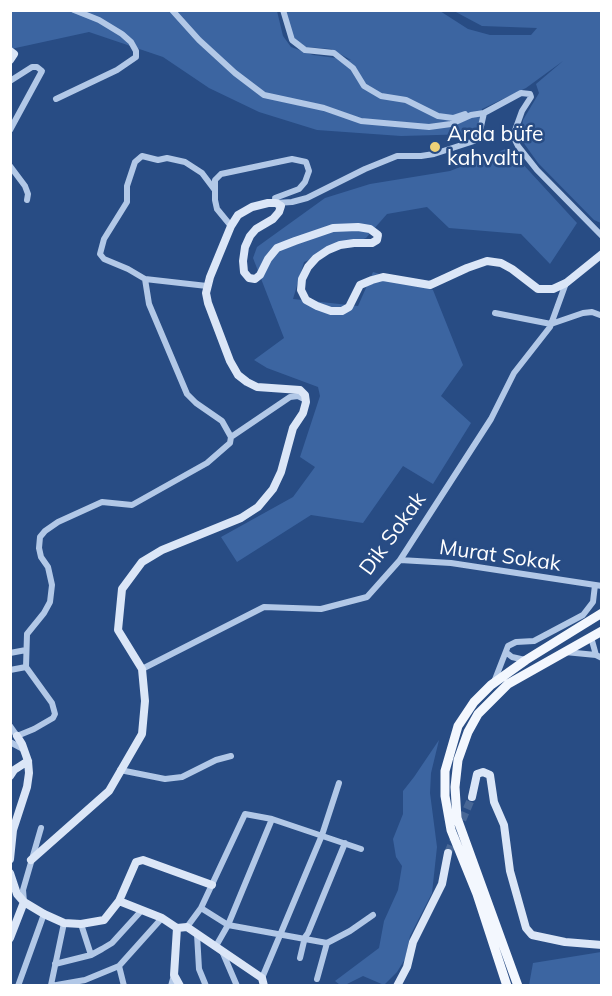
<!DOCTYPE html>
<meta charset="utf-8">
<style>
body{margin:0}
#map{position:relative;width:612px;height:996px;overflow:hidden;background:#284c84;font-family:Mulish,sans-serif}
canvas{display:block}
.frame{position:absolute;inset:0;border:12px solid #fff;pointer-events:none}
</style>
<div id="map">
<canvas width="612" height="996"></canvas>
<div class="frame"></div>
</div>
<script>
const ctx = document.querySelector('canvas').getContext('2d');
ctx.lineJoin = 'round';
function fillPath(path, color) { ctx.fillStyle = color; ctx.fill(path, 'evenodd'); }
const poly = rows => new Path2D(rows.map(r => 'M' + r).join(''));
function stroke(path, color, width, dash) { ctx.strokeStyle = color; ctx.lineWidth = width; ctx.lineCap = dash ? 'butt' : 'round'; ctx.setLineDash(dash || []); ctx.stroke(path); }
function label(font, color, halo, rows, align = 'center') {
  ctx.font = font + ' Mulish,sans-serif'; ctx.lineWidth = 5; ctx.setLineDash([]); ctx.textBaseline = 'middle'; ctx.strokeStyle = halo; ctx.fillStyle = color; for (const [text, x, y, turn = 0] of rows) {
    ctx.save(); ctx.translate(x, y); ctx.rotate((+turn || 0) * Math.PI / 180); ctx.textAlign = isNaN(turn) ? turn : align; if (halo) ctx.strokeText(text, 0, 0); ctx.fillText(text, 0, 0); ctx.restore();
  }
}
fillPath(poly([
 [10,11,277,11,283,36,291,47,313,55,351,60,331,49,306,47,294,39,285,11,440,11,468,29,490,35,531,35,537,28,482,26,454,11,601,11,601,223,594,220,538,163,523,142,521,133,523,120,539,93,536,84,563,61,526,88,482,109,478,128,474,134,401,136,317,130,259,112,209,88,163,57,89,32,11,49],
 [508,148,577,223,550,264,521,234,449,228,427,207,387,214,366,238,304,262,293,299,358,306,373,272,433,290,463,365,441,396,471,423,433,484,403,466,363,523,311,515,237,562,221,537,293,497,315,467,300,457,320,396,318,387,267,368,254,360,284,338,253,258,257,247,325,198,370,184,450,171],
 [439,740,431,773,430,793,437,847,432,893,410,936,405,959,397,972,384,985,363,976,345,985,340,985,335,981,379,948,384,921,398,890,402,866,396,857,393,839,403,814,403,791,414,777],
 [601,952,601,985,529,985,533,963]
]), '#3c65a1');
stroke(poly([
 [448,853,472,797]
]), '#486796', 8, [8, 4]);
stroke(poly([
 [172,10,199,40,235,73,264,95,324,108,361,121,429,127,451,124,471,115,484,113,521,93,530,94,531,97,522,111,513,136,518,146,537,170,602,236],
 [283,10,292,40,305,50,334,53,353,68,364,86,381,96,406,100,438,116,453,118,465,114],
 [10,81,32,67,37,67,42,71,10,130],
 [56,99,117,70,136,57,136,51,131,42,122,34,99,20,74,10],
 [10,166,25,186,28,194,27,200],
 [231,226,217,209,215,200,215,180,221,174,292,159,306,162,309,171,305,182,299,189,275,198,276,203,292,202,307,198,365,169,397,156,421,156,434,154,474,141,479,135,484,113],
 [207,286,145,279,128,269,104,259,100,254,104,239,127,202,127,186,135,162,142,156,158,160,167,158,185,162,202,173,214,189],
 [495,313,551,324,583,313,592,312,600,315],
 [231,437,290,397,298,396,306,400],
 [400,560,451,563,602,586],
 [591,637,596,655],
 [565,652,596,655,602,658],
 [10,653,26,650],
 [507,653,512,657,525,660],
 [142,669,264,607,321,609,367,597,400,560,491,419,514,373,550,327,566,283],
 [10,670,26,667],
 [494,682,508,646,516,642,534,641,583,615,593,602,595,585],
 [10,726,17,736,34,729,53,718,55,714,52,703,26,667,27,634,44,613,50,602,52,585,48,567,41,557,39,548,40,537,45,531,58,522,102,502,132,505,207,463,230,443,231,437,222,421,196,403,187,394,149,304,145,279],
 [10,742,23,749],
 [120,770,165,779,182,777,216,760,231,756],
 [24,902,23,890,41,828],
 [201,908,228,925,327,943,350,931,373,915],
 [81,924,91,955],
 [187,927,201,908,245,814,272,819,361,849],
 [197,934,199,969,206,986],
 [216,946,228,925,272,819],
 [222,951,237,986],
 [300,958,305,937,308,933,345,843],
 [55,964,91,955,102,949,112,943,142,910],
 [119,966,124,986],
 [262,978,322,835,339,783],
 [317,979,327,943],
 [51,985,64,923],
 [18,986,44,914],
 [51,986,85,980,119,966,162,918],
 [171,986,174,975]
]), '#b2c8e7', 6);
stroke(poly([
 [10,51,14,54,10,60],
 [10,776,14,770,28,761],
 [472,797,477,774,483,772,490,775,494,802,504,825,510,871,526,928,532,935,565,942,602,945],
 [10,859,13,830,27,787,29,773,28,761,22,744,17,736],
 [31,860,109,791,142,734,145,701,142,669,118,630,122,589,142,562,162,550,241,518,258,507,273,489,281,472,293,428,303,413,306,402,305,395,300,390,257,387,247,382,238,375,230,361,208,303,206,293,210,277,231,226,238,215,252,207,268,203,276,203,281,206,279,212,273,219,256,229,250,236,245,247,243,261,244,272,249,278,255,279,260,275,268,259,277,248,295,241,333,228,358,227,370,229,378,235,377,240,372,243,354,243,340,245,328,250,316,258,308,267,302,279,301,290,306,300,317,306,331,311,342,311,349,307,360,285,372,280,383,277,430,285,467,268,487,261,501,263,512,269,538,289,553,289,566,283,602,254],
 [10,873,17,894,24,902,44,914,64,923,81,924,104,920,119,901,162,918,177,928],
 [119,901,136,862,143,860,212,885],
 [10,938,24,902],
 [180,986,174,975,177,928,187,927,262,978,264,986],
 [397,986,407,967,413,942,442,884,448,853]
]), '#dbe6f7', 8);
stroke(poly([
 [507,986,477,894,451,830,445,796,445,771,458,726,474,702,491,685,526,660,602,613],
 [518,986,457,818,455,787,458,760,468,732,478,714,508,684,602,631]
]), '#f3f7fe', 9);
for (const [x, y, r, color] of [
 [435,147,6,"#efd278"]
]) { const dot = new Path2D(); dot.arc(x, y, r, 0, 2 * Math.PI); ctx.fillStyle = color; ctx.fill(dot); stroke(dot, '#284c84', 2); }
label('21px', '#fff', '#284c84', [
 ["Arda büfe",447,135],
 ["kahvaltı",447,159]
], 'left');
label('21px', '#fff', '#284c84', [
 ["Dik Sokak",393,534,-54],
 ["Murat Sokak",500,556,8]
]);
</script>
